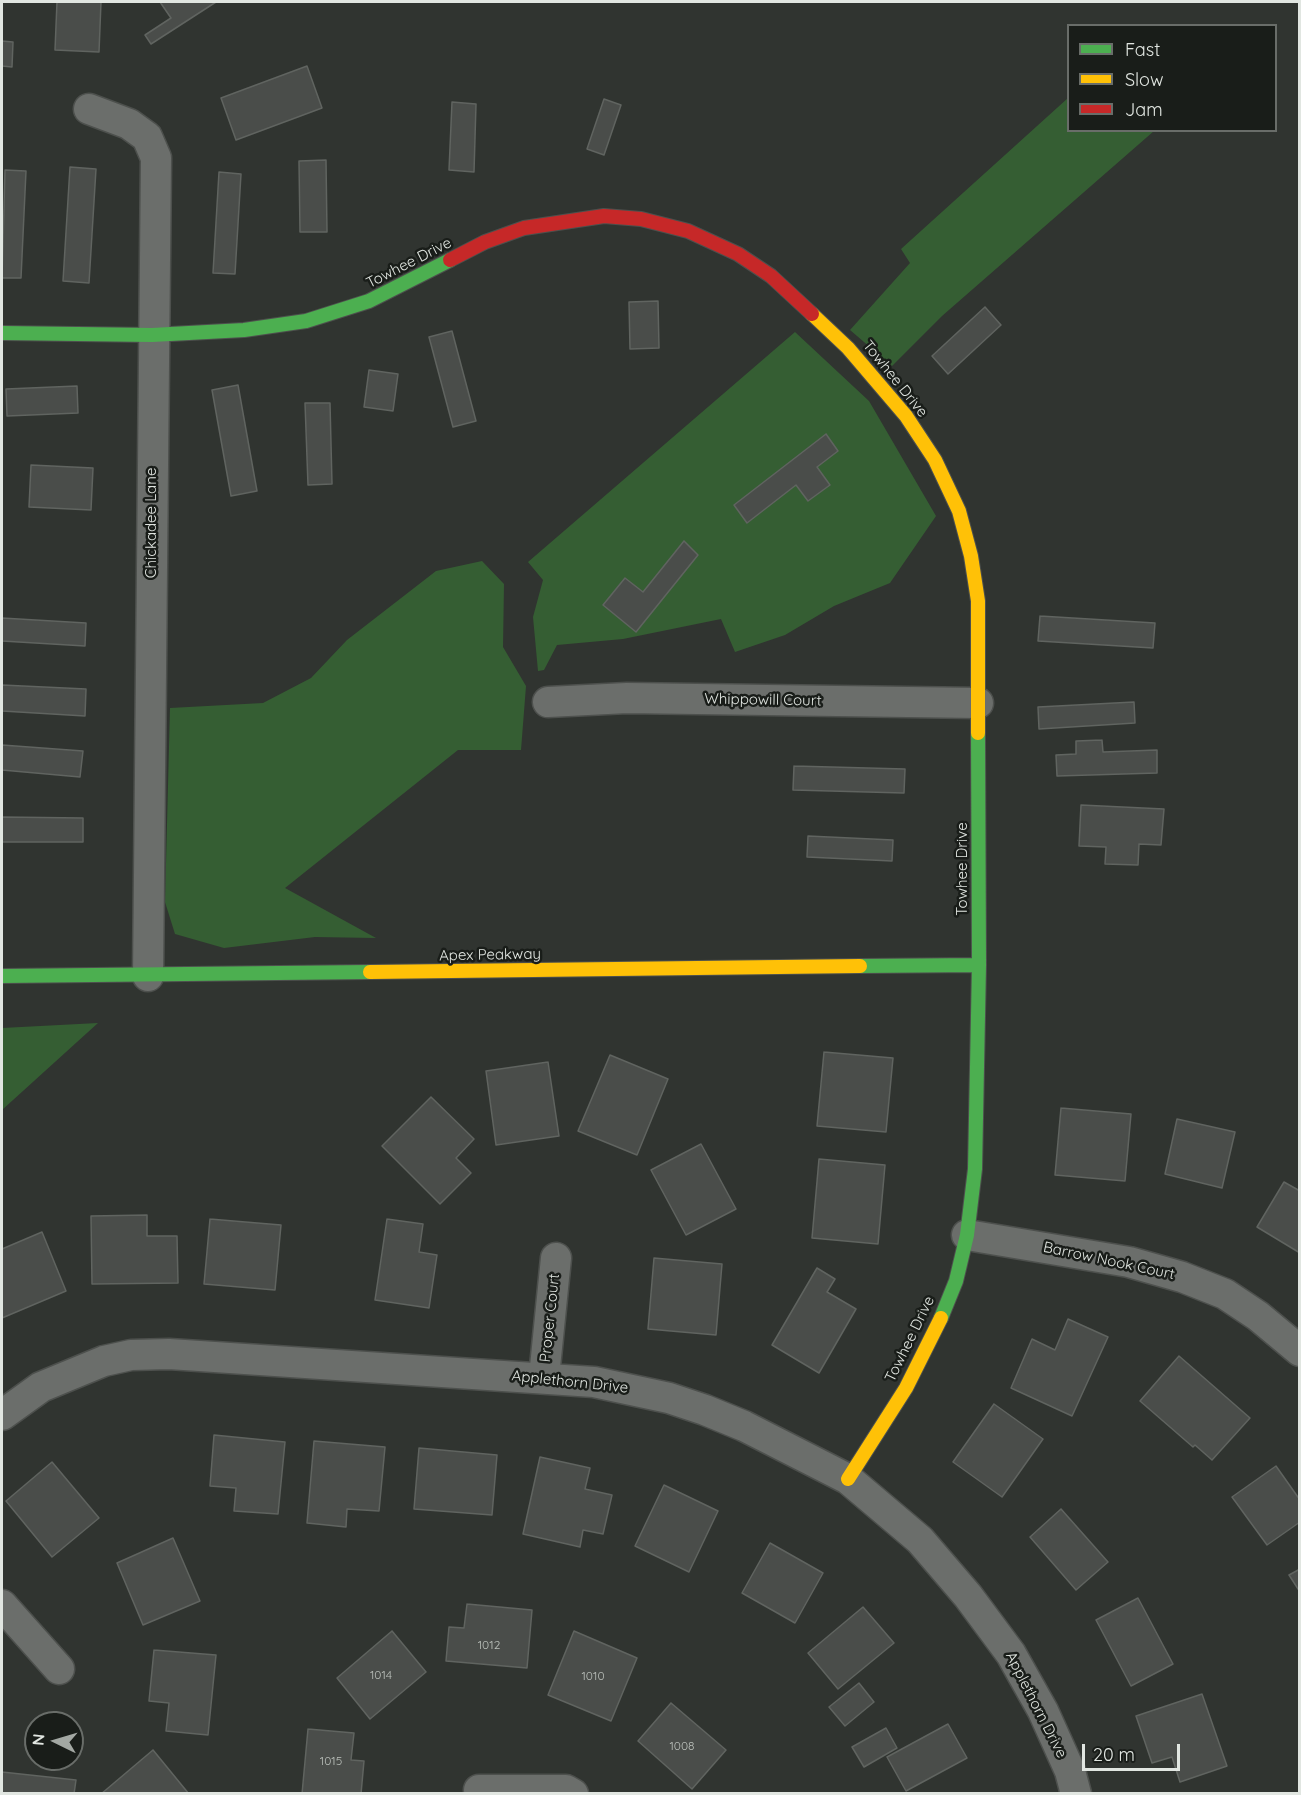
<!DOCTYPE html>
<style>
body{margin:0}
#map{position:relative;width:1301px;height:1795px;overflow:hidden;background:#303430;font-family:Quicksand,sans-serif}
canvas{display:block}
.frame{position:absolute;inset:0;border:3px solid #e1e6e1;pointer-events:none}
.legend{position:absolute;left:1067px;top:24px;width:210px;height:108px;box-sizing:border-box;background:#191d19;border:2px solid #696d69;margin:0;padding:8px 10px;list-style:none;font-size:18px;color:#e1e6e1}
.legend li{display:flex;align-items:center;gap:12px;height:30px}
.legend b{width:30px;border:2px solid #696d69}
.north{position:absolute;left:24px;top:1711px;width:60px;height:60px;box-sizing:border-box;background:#191d19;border:2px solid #696d69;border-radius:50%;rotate:275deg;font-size:16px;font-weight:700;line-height:24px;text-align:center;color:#e1e6e1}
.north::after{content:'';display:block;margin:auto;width:21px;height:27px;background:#a3a8a3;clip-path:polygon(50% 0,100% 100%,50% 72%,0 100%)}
.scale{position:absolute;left:1082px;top:1744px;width:98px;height:27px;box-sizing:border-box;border:3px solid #e1e6e1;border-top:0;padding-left:8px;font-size:18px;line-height:21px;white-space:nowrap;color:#e1e6e1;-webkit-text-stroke:4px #191d19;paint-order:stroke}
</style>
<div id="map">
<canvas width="1301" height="1795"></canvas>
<div class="frame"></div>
<ul class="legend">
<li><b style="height:8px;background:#4caf50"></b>Fast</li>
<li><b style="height:8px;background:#ffc107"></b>Slow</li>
<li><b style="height:8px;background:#c62828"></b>Jam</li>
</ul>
<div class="north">N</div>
<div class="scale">20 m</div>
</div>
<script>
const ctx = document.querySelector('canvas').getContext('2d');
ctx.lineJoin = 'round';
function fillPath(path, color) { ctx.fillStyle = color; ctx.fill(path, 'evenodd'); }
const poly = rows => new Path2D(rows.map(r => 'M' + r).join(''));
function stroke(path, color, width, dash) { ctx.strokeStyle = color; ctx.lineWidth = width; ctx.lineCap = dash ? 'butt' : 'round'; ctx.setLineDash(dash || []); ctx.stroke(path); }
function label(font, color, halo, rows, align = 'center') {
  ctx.font = font + ' Quicksand,sans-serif'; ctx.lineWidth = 5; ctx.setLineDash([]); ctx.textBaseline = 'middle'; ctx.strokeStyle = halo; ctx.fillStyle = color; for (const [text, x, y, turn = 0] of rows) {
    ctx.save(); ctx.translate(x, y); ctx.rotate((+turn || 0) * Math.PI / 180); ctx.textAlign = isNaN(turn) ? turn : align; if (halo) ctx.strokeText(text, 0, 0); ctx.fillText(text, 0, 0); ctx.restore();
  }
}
fillPath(poly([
 [1068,98,1068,130,1154,131,942,316,892,366,850,330,910,263,901,249],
 [795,332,869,401,936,516,890,583,834,606,785,635,735,652,721,619,623,639,557,645,544,670,538,671,533,617,543,580,528,562],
 [482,561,504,584,503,647,526,686,521,750,458,750,285,888,376,938,315,937,224,948,175,934,165,902,170,708,263,703,311,678,347,640,436,571],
 [98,1023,2,1110,2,1028]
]), '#355e33');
const building = poly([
 [57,2,101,2,99,52,55,50,57,2],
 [160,2,216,2,151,44,145,35,171,18,160,2],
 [2,41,13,42,12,67,2,66,2,41],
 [307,66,322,108,236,140,221,98,307,66],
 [604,99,621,105,604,155,587,149,604,99],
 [452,102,476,104,474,172,449,170,452,102],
 [326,160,327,232,300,232,299,161,326,160],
 [70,167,96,169,89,283,63,281,70,167],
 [5,170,26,171,21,278,2,278,5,170],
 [219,172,241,174,235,274,213,273,219,172],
 [658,301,659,348,630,349,629,302,658,301],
 [985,307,1001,325,948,374,932,356,985,307],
 [452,331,476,421,453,427,429,337,452,331],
 [369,370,398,374,393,411,364,407,369,370],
 [238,385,257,491,231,496,212,390,238,385],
 [77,386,78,413,7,416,6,389,77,386],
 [305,403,330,403,332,484,308,485,305,403],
 [826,434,838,451,817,467,830,485,808,501,796,485,747,523,734,505,826,434],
 [31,465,93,468,91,510,29,507,31,465],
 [684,541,698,555,636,632,603,605,625,578,643,592,684,541],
 [1040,616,1155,623,1153,648,1038,641,1040,616],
 [2,618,86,623,85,646,2,641,2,618],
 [2,685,86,689,85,716,2,711,2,685],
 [1134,702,1135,723,1039,729,1038,707,1134,702],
 [1102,740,1103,752,1157,750,1157,773,1057,776,1056,755,1076,754,1076,741,1102,740],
 [2,745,83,751,80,777,2,770,2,745],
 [794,766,905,769,904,793,793,790,794,766],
 [1081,805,1164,809,1161,845,1139,844,1138,865,1105,864,1106,847,1079,846,1081,805],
 [2,817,83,818,83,842,2,842,2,817],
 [808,836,893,840,892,861,807,857,808,836],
 [824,1052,893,1058,886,1132,817,1126,824,1052],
 [610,1055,668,1079,637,1155,578,1131,610,1055],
 [548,1062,559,1136,496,1145,486,1071,548,1062],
 [431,1097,474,1139,456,1158,471,1173,440,1204,382,1146,431,1097],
 [1061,1108,1131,1114,1125,1181,1055,1175,1061,1108],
 [1177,1119,1235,1132,1222,1188,1165,1174,1177,1119],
 [701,1144,736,1209,686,1235,651,1170,701,1144],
 [819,1159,885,1165,878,1244,812,1238,819,1159],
 [1284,1182,1300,1191,1300,1253,1257,1227,1284,1182],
 [147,1215,147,1236,177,1236,178,1283,92,1284,91,1216,147,1215],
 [210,1219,281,1225,275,1290,204,1284,210,1219],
 [387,1219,423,1224,419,1252,437,1255,429,1308,375,1300,387,1219],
 [42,1232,66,1291,2,1318,2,1249,42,1232],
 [654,1258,722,1264,716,1335,648,1329,654,1258],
 [817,1268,835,1279,827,1292,856,1309,819,1373,772,1345,817,1268],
 [1068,1319,1108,1337,1072,1416,1011,1388,1032,1339,1055,1350,1068,1319],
 [1179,1356,1250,1418,1212,1460,1195,1445,1193,1447,1140,1401,1179,1356],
 [994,1404,1043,1439,1002,1497,953,1462,994,1404],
 [214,1435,285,1442,278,1514,234,1511,236,1488,210,1486,214,1435],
 [314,1441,385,1447,379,1511,347,1509,346,1527,307,1523,314,1441],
 [419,1448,497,1455,492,1515,414,1509,419,1448],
 [540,1457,590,1468,585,1489,612,1495,603,1534,583,1530,580,1547,523,1534,540,1457],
 [52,1462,99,1518,52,1557,6,1501,52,1462],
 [1276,1466,1300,1500,1300,1522,1267,1545,1232,1497,1276,1466],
 [664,1485,718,1511,689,1572,635,1546,664,1485],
 [1061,1509,1108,1562,1076,1590,1030,1537,1061,1509],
 [173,1538,200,1601,143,1625,117,1563,173,1538],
 [770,1543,823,1573,795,1623,742,1593,770,1543],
 [1300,1569,1300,1592,1289,1575,1300,1569],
 [1138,1598,1173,1664,1131,1686,1096,1620,1138,1598],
 [467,1604,532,1610,527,1668,446,1661,449,1627,464,1628,467,1604],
 [863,1607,894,1643,838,1689,808,1653,863,1607],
 [392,1631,426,1672,370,1719,337,1678,392,1631],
 [574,1631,637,1658,611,1721,548,1695,574,1631],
 [154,1650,216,1655,208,1735,166,1731,169,1703,149,1701,154,1650],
 [859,1683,874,1702,845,1726,829,1707,859,1683],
 [1202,1694,1227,1766,1180,1782,1172,1757,1152,1763,1136,1716,1202,1694],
 [671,1703,726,1750,692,1789,638,1741,671,1703],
 [948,1724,967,1758,906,1791,887,1757,948,1724],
 [886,1728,897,1748,864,1767,852,1747,886,1728],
 [308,1729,354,1733,351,1760,364,1761,361,1794,302,1794,308,1729],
 [153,1750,189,1794,101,1794,153,1750],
 [2,1772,76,1780,74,1794,2,1794,2,1772]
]);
fillPath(building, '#4a4d4a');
stroke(building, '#606460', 1.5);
const street = poly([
 [89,109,129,124,147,137,156,158,148,976],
 [548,702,627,698,978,703],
 [967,1235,1129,1262,1182,1277,1225,1294,1258,1316,1300,1351],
 [544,1377,556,1258],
 [2,1415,41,1387,104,1361,131,1355,169,1354,594,1382,669,1398,705,1410,744,1426,848,1479,920,1540,968,1596,1011,1654,1043,1711,1070,1771,1076,1794],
 [2,1605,59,1669],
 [479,1790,566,1790,573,1794]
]);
const fast = poly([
 [2,333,152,335,244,330,306,321,369,301,450,260],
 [860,966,979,965],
 [2,976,370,972],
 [941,1318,956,1281,967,1235,975,1169,979,965,978,733]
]);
const slow = poly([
 [812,314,848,348,906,416,935,460,959,511,971,556,978,601,978,733],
 [370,972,860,966],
 [848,1479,906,1388,941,1318]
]);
const jam = poly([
 [450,260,485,242,524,228,604,216,641,219,688,231,738,254,771,276,812,314]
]);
stroke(street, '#4d504d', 33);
stroke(fast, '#4d504d', 16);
stroke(slow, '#4d504d', 16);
stroke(jam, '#4d504d', 16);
stroke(street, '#6b6e6b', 30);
stroke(fast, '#4caf50', 14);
stroke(slow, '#ffc107', 14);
stroke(jam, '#c62828', 14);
label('12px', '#bbc0bb', null, [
 ["1012",489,1645],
 ["1014",381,1675],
 ["1010",593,1676],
 ["1008",682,1746],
 ["1015",331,1761]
]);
label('15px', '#e1e6e1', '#191d19', [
 ["Towhee Drive",409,263,-27],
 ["Towhee Drive",895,379,51],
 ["Chickadee Lane",151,523,-90],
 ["Whippowill Court",763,700,1],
 ["Towhee Drive",962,869,-90],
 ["Apex Peakway",490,955,-1],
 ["Barrow Nook Court",1109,1261,12],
 ["Proper Court",550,1318,-84],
 ["Towhee Drive",910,1339,-64],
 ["Applethorn Drive",570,1382,6],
 ["Applethorn Drive",1036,1705,63]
]);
</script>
